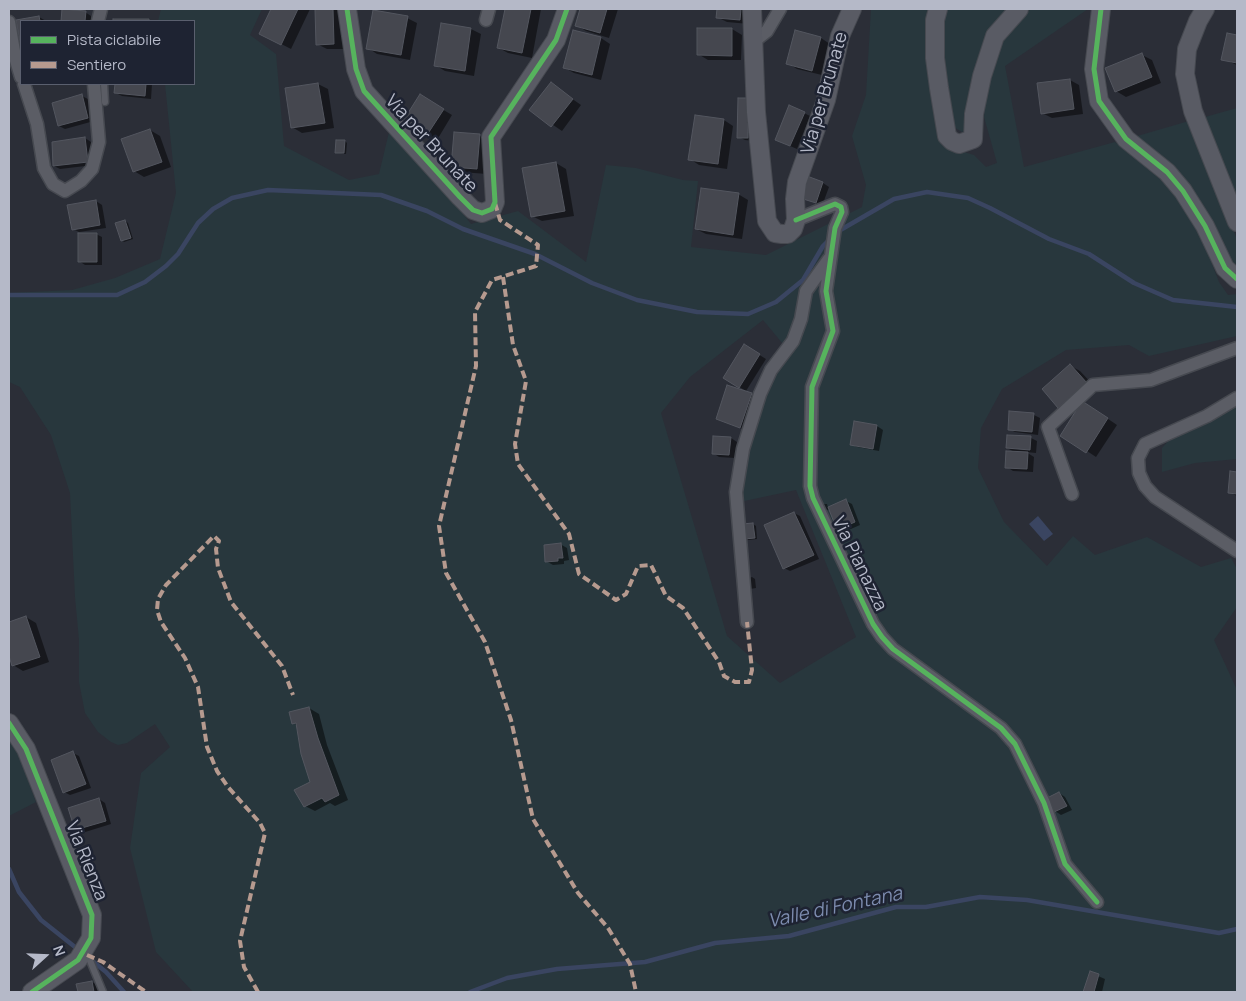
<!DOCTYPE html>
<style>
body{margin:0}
#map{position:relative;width:1246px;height:1001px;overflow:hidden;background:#2b2e37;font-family:Manrope,sans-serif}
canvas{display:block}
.frame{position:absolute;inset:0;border:10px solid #b5b9c8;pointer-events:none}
.legend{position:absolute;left:20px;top:20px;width:175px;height:65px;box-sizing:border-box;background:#1e2332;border:1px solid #5a5f6e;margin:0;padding:6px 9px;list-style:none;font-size:15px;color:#b5b9c8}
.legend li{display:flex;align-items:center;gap:10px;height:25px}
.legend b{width:25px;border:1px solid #5a5f6e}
.north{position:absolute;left:20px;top:931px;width:50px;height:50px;-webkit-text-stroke:4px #1e2332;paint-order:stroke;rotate:70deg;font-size:14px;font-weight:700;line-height:20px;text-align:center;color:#b5b9c8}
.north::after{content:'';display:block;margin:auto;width:18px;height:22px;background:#b5b9c8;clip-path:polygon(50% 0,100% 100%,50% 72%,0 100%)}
</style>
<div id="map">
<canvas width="1246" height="1001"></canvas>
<div class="frame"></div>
<ul class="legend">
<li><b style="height:6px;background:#56b35d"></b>Pista ciclabile</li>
<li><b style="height:6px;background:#b69a8f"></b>Sentiero</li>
</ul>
<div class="north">N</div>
</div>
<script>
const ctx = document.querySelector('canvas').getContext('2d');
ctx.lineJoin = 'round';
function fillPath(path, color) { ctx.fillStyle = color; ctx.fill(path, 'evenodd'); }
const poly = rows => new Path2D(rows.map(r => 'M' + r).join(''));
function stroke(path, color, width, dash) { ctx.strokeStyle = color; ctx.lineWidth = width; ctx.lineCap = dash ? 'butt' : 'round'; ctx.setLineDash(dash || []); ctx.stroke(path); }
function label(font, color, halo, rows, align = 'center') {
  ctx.font = font + ' Manrope,sans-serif'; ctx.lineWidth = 5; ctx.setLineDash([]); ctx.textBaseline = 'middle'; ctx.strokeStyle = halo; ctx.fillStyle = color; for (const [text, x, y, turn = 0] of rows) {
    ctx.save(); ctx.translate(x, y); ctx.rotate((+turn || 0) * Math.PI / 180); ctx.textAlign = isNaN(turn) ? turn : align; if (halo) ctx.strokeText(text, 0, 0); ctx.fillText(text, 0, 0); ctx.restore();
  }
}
fillPath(poly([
 [161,9,262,9,250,35,276,54,284,146,349,180,379,174,389,132,438,182,471,224,518,211,586,262,606,165,636,168,683,180,698,181,691,247,766,255,862,207,866,185,852,136,866,95,871,9,934,9,954,149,974,155,986,167,997,163,984,117,986,93,1002,41,1030,9,1088,9,1005,66,1024,167,1115,142,1152,169,1192,212,1219,282,1228,295,1237,294,1237,336,1149,356,1129,345,1066,350,1002,389,981,428,978,468,1004,522,1047,566,1073,536,1095,555,1147,537,1201,567,1231,558,1237,569,1237,607,1214,640,1237,690,1237,992,193,992,156,952,130,848,141,773,170,747,155,724,127,743,118,745,111,742,98,732,85,713,79,682,79,640,75,597,70,493,51,435,20,387,9,382,9,293,72,290,115,278,160,259,176,193,165,84,194,84,194,21,158,21],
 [763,320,783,344,761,377,735,503,796,490,856,637,780,683,727,636,661,413,690,377],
 [944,9,1013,9,966,131,962,132,952,126,944,88,941,19],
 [1237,108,1237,202,1198,119],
 [1189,121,1237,239,1237,265,1233,263,1201,202,1181,176,1134,137],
 [1237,404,1237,459,1195,463,1162,472,1162,448,1171,438],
 [9,739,17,750,36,802,9,816]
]), '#28373d');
fillPath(poly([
 [1038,516,1053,534,1044,541,1029,524]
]), '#3a4561');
fillPath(poly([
 [272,9,310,9,291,49,260,33],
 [316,9,342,9,344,49,327,49,317,44],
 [506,9,541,9,532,58,508,53,499,48],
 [581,9,618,9,609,38,586,31,576,25],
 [718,9,750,9,749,24,727,22,717,17],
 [63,11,85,12,91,16,91,21,63,21],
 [39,17,46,21,21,21,21,42,17,21],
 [407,18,417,23,410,60,377,54,368,48],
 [442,24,471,29,481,34,474,76,445,71,435,65],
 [732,29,742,35,741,60,708,60,698,54],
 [1228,35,1237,37,1237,65,1223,59],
 [601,38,610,44,601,80,574,73,565,68],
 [821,38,830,44,822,75,797,69,788,63],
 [1142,55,1152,60,1161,83,1126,97,1116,91],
 [1070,80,1079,85,1083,114,1052,118,1042,113],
 [116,84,152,84,151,99,122,96,116,93],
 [318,84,328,89,334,128,302,133,292,127],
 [551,84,581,105,562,131,531,110],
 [82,96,88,99,94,121,65,129,59,126],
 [420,96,452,115,437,140,405,120],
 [748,99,754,141,745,140,739,137],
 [804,113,810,116,797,149,783,143],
 [724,120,733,126,727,169,699,165,690,159],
 [150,130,160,136,171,167,144,177,134,171],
 [455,133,480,136,490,141,487,174,461,172,452,166],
 [85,138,91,142,94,165,60,169,54,166],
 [345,141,347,143,346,154,336,152],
 [556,163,566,169,574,216,542,221,532,216],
 [823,183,829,187,822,206,802,197],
 [738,194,748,200,742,239,706,234,696,229],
 [96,201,102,205,106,228,79,232,73,229],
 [125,221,128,223,133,239,124,242,122,240],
 [96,234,102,237,102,265,85,265,79,261],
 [745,346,766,359,746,391,725,378],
 [1071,366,1080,371,1096,388,1069,412,1059,407],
 [751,395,761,400,750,432,717,419],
 [1092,408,1117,425,1096,457,1087,451],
 [1034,415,1040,418,1038,435,1015,432,1009,429],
 [877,426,883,430,879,451,857,447,851,444],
 [1008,436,1031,438,1037,441,1036,453,1026,452,1034,457,1033,472,1013,471,1007,467,1016,453,1007,448],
 [731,438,737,442,735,458,719,457,713,453],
 [1231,472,1237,473,1237,496,1229,492],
 [846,501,852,504,860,525,844,532,838,529,830,509,825,511,821,504,827,504,828,508],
 [794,513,800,516,819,559,790,571,784,568],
 [753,524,756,526,757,539,748,540,745,538],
 [560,544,567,548,569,560,564,561,564,564,553,565,546,561],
 [752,577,755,579,756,588,750,589,746,579],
 [26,617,36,623,49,662,23,671,13,665,9,652,9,623],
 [309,708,319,714,327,745,348,800,335,806,330,803,315,811,305,806,312,783,298,726,293,723],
 [73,753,79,756,91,788,70,795,64,792],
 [1059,793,1065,797,1072,810,1061,815,1055,811],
 [99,799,105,803,111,824,82,833,76,830],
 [1091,973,1105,979,1102,992,1084,992],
 [92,982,98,985,99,992,79,992,77,985]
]), '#0007');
stroke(poly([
 [837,232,894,199,927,192,968,198,990,208,1049,239,1089,254,1134,283,1173,300,1237,307],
 [9,295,117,295,145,282,166,266,178,254,198,223,213,209,232,198,268,190,381,195,427,211,463,229,535,254,592,283,637,300,697,312,748,314,776,302,803,280,823,246,829,240],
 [9,869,19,892,41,920,80,951],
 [90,959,106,972,124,992],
 [470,992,507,978,557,969,645,962,715,943,789,936,896,907,926,907,980,897,1027,900,1219,933,1237,929]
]), '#3a4561', 4.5);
const building = poly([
 [62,9,86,11,85,21,61,21,62,9],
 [271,9,298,9,281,45,259,34,271,9],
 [315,9,333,9,334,44,316,45,315,9],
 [505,9,531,9,522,53,497,48,505,9],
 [580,9,607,9,600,33,575,26,580,9],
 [717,9,741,9,740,20,716,18,717,9],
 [373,10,408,16,401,55,366,49,373,10],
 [39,16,40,21,21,21,21,48,16,20,39,16],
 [113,19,149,19,149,21,113,21,113,19],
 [441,23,471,28,465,71,434,66,441,23],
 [697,28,732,28,732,56,697,55,697,28],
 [573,30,601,37,592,75,563,68,573,30],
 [795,30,821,37,812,71,786,64,795,30],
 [1227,33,1237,35,1237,63,1221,60,1227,33],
 [1142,53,1152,77,1115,92,1105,68,1142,53],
 [1070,79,1074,109,1041,114,1037,83,1070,79],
 [551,82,573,99,551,127,529,110,551,82],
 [318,83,325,123,291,128,285,88,318,83],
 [115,84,146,84,145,96,114,93,115,84],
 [82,94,88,118,58,126,52,103,82,94],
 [420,94,444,109,427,135,403,121,420,94],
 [738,98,748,98,748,138,737,138,738,98],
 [789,105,805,112,790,146,775,140,789,105],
 [695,115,724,119,718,164,688,160,695,115],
 [150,129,162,162,133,172,121,139,150,129],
 [454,132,480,134,477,169,451,167,454,132],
 [85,137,88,162,53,166,52,142,85,137],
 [336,140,345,140,344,153,335,153,336,140],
 [556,162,565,211,531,217,522,168,556,162],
 [807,176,823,182,816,203,800,198,807,176],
 [701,188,739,193,733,235,695,229,701,188],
 [96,200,100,225,72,230,67,205,96,200],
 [125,220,131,238,121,241,115,223,125,220],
 [78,233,97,233,97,262,78,262,78,233],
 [744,344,760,354,739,388,723,378,744,344],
 [1070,364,1087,383,1058,408,1042,389,1070,364],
 [727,385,752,393,740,428,716,419,727,385],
 [1082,401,1108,418,1086,453,1060,436,1082,401],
 [1009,411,1034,413,1032,432,1008,430,1009,411],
 [854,421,877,425,873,449,850,445,854,421],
 [1007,435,1031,436,1030,450,1006,448,1007,435],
 [713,436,731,437,729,455,712,454,713,436],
 [1006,451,1028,452,1027,469,1005,468,1006,451],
 [1230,471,1237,472,1237,494,1228,493,1230,471],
 [846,499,855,522,837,530,828,507,846,499],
 [794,512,814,555,783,569,764,525,794,512],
 [753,523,755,538,744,539,742,524,753,523],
 [561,543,563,558,558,558,558,561,545,562,544,545,561,543],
 [26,616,40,657,12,666,9,656,9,622,26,616],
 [309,707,318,738,339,795,325,802,322,798,304,807,294,790,310,782,301,754,296,723,292,724,289,712,309,707],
 [73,751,86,784,63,793,51,760,73,751],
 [1059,792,1067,806,1054,812,1047,798,1059,792],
 [99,798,106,821,75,830,68,808,99,798],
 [1090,971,1099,974,1094,992,1097,992,1083,992,1090,971],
 [92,981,94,992,78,992,76,984,92,981]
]);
fillPath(building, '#45474f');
stroke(building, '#53565f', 1);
const lane = poly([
 [104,84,105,102],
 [86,951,103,992]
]);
const street = poly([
 [486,20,489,9],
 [98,21,101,9],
 [9,22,15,57,21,77],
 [753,42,767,31,780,9],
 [24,84,37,124,44,168,53,184,65,191,81,181,92,169,99,142,94,84],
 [796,220,835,204,841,207,842,212,835,228,826,291,833,331,812,387,810,486,813,498,873,624,882,637,893,649,1001,728,1015,744,1044,803,1065,864,1097,902],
 [1237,398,1207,416,1145,444,1138,458,1139,473,1145,486,1155,497,1237,551],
 [1072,494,1048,427,1093,385,1151,380,1237,348],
 [747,622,736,492,743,449,760,394,771,370,793,341,801,319,806,291,829,259]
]);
const secondary = poly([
 [347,9,356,69,364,91,460,197,473,210,482,213,492,209,495,202,491,137,556,40,567,9],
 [752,9,756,112,767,221,775,233,782,234,788,234,793,229,796,220,795,199,797,182,826,100,840,36,852,9],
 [938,9,935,20,935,58,939,88,947,136,952,141,959,144,973,139,974,114,982,76,995,36,1019,9],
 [1101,9,1094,69,1099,101,1126,139,1167,172,1183,191,1205,226,1225,268,1237,279],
 [1205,9,1198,21,1187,49,1185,74,1193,111,1237,222],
 [9,723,26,749,92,915,91,938,78,960,32,992]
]);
stroke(lane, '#464950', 9);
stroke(street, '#464950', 15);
stroke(secondary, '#464950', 20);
stroke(lane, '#5b5d65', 6);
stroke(street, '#5b5d65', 12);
stroke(secondary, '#595b64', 18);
stroke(poly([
 [495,203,500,220,538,245,536,266,492,280,475,312,476,366,439,526,446,573,485,642,511,720,533,819,578,893,608,928,630,964,636,992],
 [503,277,513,345,526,381,515,444,518,464,569,534,579,574,616,600,626,594,638,566,651,565,666,596,683,608,719,662,724,676,735,682,749,682,752,670,747,622],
 [87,955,103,962,146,992],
 [258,992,244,967,240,941,265,833,260,823,228,787,217,771,207,747,198,687,185,658,161,622,157,610,158,599,166,585,214,536,219,541,216,549,218,568,231,602,282,666,293,695]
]), '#b69a8f', 4, [8, 4]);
stroke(poly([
 [347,9,356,69,364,91,460,197,473,210,482,213,492,209,495,202,491,137,556,40,567,9],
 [1101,9,1094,69,1099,101,1126,139,1167,172,1183,191,1205,226,1225,268,1237,279],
 [796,220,835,204,841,207,842,212,835,228,826,291,833,331,812,387,810,486,813,498,873,624,882,637,893,649,1001,728,1015,744,1044,803,1065,864,1097,902],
 [9,723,26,749,92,915,91,938,78,960,32,992]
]), '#56b35d', 5);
label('18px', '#b5b9c8', '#1e2332', [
 ["Via per Brunate",825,93,-74],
 ["Via per Brunate",431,144,47],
 ["Via Pianazza",859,564,64],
 ["Via Rienza",86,861,68]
]);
label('italic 19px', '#7d8caf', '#1e2332', [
 ["Valle di Fontana",835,908,-12]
]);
</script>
